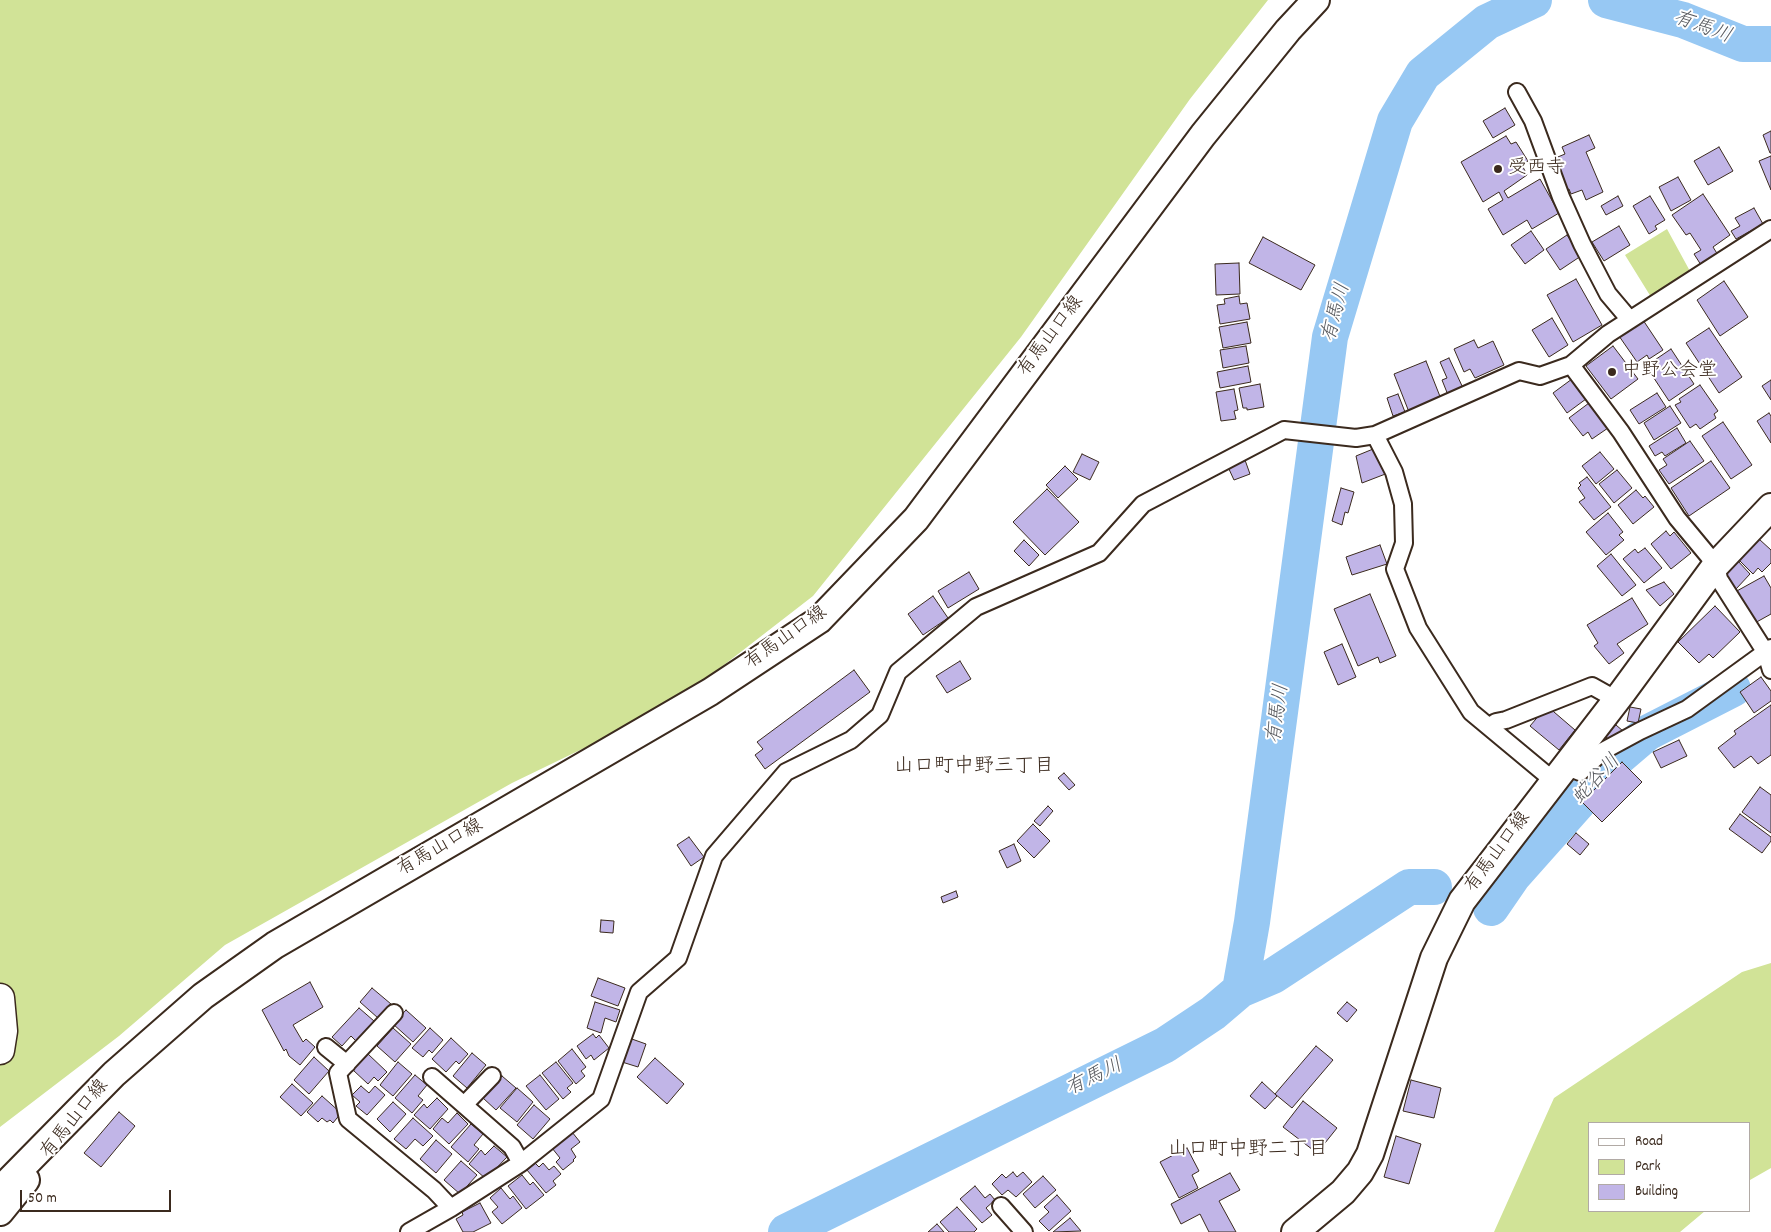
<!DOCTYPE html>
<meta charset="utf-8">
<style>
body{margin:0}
#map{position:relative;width:1771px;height:1232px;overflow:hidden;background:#fff;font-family:Dekko,sans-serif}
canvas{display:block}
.legend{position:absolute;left:1588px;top:1122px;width:162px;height:90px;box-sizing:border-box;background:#fff;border:1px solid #b1aaa5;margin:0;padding:6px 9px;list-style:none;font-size:15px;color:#3b2a1e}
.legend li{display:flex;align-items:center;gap:10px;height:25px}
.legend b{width:25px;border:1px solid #b1aaa5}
.scale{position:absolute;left:20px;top:1190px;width:151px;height:22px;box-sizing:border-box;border:2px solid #3b2a1e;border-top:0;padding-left:6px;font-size:15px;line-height:18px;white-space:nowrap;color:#3b2a1e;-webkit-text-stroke:4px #fff;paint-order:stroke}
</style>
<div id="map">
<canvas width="1771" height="1232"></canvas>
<ul class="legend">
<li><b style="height:6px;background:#fff"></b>Road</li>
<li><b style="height:14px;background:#d1e397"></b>Park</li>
<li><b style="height:14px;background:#c1b5e7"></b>Building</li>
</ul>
<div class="scale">50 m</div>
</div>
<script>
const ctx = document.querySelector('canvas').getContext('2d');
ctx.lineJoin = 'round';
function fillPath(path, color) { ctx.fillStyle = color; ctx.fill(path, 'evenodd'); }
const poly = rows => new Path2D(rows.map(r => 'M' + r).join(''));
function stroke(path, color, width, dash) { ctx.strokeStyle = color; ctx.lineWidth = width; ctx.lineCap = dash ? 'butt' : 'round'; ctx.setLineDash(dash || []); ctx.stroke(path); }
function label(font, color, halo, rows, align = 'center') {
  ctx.font = font + ' Dekko,"Klee One",sans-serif'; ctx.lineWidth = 4; ctx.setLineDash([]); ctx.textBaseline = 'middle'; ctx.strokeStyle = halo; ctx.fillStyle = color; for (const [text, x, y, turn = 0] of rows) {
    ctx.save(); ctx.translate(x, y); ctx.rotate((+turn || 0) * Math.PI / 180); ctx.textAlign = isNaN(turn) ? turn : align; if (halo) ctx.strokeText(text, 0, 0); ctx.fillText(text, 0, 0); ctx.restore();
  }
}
fillPath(poly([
 [0,0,1268,0,1190,99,1021,337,813,596,671,706,512,783,225,945,119,1036,0,1127],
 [1667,229,1691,273,1651,297,1625,255],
 [1771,963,1771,1168,1750,1180,1750,1123,1590,1123,1590,1211,1705,1211,1680,1232,1494,1232,1554,1098,1742,972]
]), '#d1e397');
stroke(poly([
 [1606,0,1683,20,1743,44,1771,44],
 [1491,908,1513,876,1593,786,1613,762,1647,733,1733,689],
 [1240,990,1273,976,1409,887,1434,887],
 [786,1232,1165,1045,1213,1013,1240,990,1252,922,1330,337,1395,121,1423,74,1487,22,1534,0]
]), '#97c8f3', 36);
const building = poly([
 [1505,108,1515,125,1493,138,1483,121,1505,108],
 [1771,131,1771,153,1770,153,1763,135,1771,131],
 [1589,135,1595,148,1586,152,1603,192,1586,200,1582,190,1571,194,1569,189,1563,191,1553,159,1565,154,1562,147,1589,135],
 [1506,136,1511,144,1516,142,1528,161,1522,165,1527,175,1504,191,1508,198,1540,179,1559,213,1532,229,1527,220,1503,235,1488,209,1503,200,1499,192,1483,202,1461,162,1506,136],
 [1719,147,1733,171,1708,185,1694,161,1719,147],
 [1771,156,1771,190,1759,161,1771,156],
 [1678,177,1691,200,1671,211,1659,187,1678,177],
 [1703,194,1730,235,1713,247,1718,255,1701,265,1694,254,1701,250,1690,233,1686,235,1672,215,1703,194],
 [1618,196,1623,206,1606,215,1601,206,1618,196],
 [1650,196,1665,220,1655,226,1657,229,1649,234,1633,206,1650,196],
 [1754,208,1763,224,1736,239,1731,231,1740,226,1735,218,1754,208],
 [1619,226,1630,245,1604,261,1592,242,1619,226],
 [1531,231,1544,250,1525,264,1511,245,1531,231],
 [1567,235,1581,256,1560,270,1546,249,1567,235],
 [1263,237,1315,265,1301,290,1249,263,1263,237],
 [1239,263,1240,294,1216,295,1215,264,1239,263],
 [1576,279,1602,325,1573,342,1547,295,1576,279],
 [1724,281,1748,317,1720,336,1697,300,1724,281],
 [1239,296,1240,304,1247,303,1250,319,1220,324,1217,305,1225,304,1224,299,1239,296],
 [1552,318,1568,345,1549,357,1532,330,1552,318],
 [1643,320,1663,350,1649,359,1647,355,1637,362,1619,336,1643,320],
 [1247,322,1251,343,1223,348,1219,327,1247,322],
 [1709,328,1742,377,1719,393,1686,343,1709,328],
 [1474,340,1478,348,1493,341,1504,365,1475,378,1470,369,1464,372,1454,349,1474,340],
 [1246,346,1249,363,1223,368,1220,350,1246,346],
 [1613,346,1638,379,1611,399,1586,366,1613,346],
 [1671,349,1694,384,1669,401,1646,366,1671,349],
 [1449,358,1463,388,1448,395,1442,380,1447,378,1440,362,1449,358],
 [1426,361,1441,399,1409,412,1394,374,1426,361],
 [1248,366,1251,382,1220,388,1217,372,1248,366],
 [1572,379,1586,399,1567,413,1553,393,1572,379],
 [1771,380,1771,400,1762,386,1771,380],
 [1260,384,1264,407,1247,410,1247,408,1243,408,1239,388,1260,384],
 [1700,385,1718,411,1714,414,1716,418,1700,429,1696,424,1690,428,1675,405,1681,402,1679,399,1700,385],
 [1234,389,1238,410,1234,411,1236,419,1221,421,1216,392,1234,389],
 [1657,393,1666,407,1639,424,1630,410,1657,393],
 [1398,394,1405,412,1393,416,1387,398,1398,394],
 [1589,403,1608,428,1592,439,1588,432,1583,436,1569,418,1589,403],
 [1670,406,1681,423,1654,440,1644,423,1670,406],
 [1769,413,1771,416,1771,443,1757,421,1769,413],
 [1723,422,1752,465,1731,479,1702,436,1723,422],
 [1677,428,1686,443,1665,456,1662,452,1655,456,1649,446,1677,428],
 [1690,441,1704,461,1669,484,1659,470,1667,465,1663,459,1690,441],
 [1378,447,1388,473,1362,483,1356,456,1378,447],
 [1600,452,1614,469,1596,484,1582,466,1600,452],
 [1082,454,1099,462,1090,480,1073,472,1082,454],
 [1245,460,1250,474,1234,480,1228,467,1245,460],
 [1711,461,1730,488,1689,516,1671,488,1711,461],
 [1065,466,1078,479,1058,498,1046,485,1065,466],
 [1617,470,1632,488,1614,503,1599,484,1617,470],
 [1587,477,1611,507,1594,520,1579,502,1585,498,1578,488,1581,485,1579,483,1587,477],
 [1341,488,1354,492,1348,513,1345,512,1342,525,1332,521,1341,488],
 [1047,489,1079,522,1045,555,1013,522,1047,489],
 [1636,490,1643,498,1645,496,1654,507,1633,524,1618,505,1636,490],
 [1608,513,1623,532,1619,535,1624,540,1606,555,1586,532,1608,513],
 [1666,531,1670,536,1674,532,1691,553,1671,569,1651,544,1666,531],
 [1759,539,1771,550,1771,563,1762,572,1758,568,1753,574,1739,560,1759,539],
 [1024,540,1039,555,1029,566,1014,551,1024,540],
 [1380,545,1387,564,1352,575,1346,557,1380,545],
 [1645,548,1662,568,1644,583,1623,559,1635,549,1638,553,1645,548],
 [1611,554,1636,585,1622,596,1597,566,1611,554],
 [1738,561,1750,574,1736,589,1723,577,1738,561],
 [969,572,979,589,948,608,938,591,969,572],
 [1764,576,1771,588,1771,614,1753,624,1735,592,1764,576],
 [1664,582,1674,594,1660,606,1646,590,1664,582],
 [1370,594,1396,656,1380,663,1378,657,1358,666,1334,609,1370,594],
 [933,596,948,618,923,635,908,614,933,596],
 [1632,598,1648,624,1617,644,1624,653,1609,664,1594,646,1598,643,1587,625,1632,598],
 [1715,606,1740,632,1713,658,1709,654,1699,663,1678,642,1715,606],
 [1342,644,1356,677,1338,685,1324,652,1342,644],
 [960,661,971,679,947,693,936,676,960,661],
 [854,670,870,692,765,769,755,755,763,749,757,742,854,670],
 [1761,677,1771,691,1771,701,1754,713,1740,692,1761,677],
 [1771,705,1771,755,1758,764,1751,756,1734,768,1718,748,1736,734,1734,731,1771,705],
 [1547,706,1575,730,1559,750,1530,726,1547,706],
 [1630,707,1641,709,1638,723,1627,721,1630,707],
 [1616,725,1623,731,1612,743,1605,736,1616,725],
 [1679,740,1687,756,1661,768,1653,752,1679,740],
 [1622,762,1642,782,1602,822,1582,802,1622,762],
 [1064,773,1075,785,1069,790,1058,778,1064,773],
 [1760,787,1771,795,1771,833,1742,812,1760,787],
 [1048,806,1053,811,1040,826,1034,821,1048,806],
 [1740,814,1771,837,1771,841,1762,853,1729,829,1740,814],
 [1033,824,1050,841,1034,858,1017,841,1033,824],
 [1576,833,1589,844,1580,855,1567,844,1576,833],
 [689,837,704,857,691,866,677,845,689,837],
 [1014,844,1021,861,1007,868,999,851,1014,844],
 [956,891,958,897,943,903,941,897,956,891],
 [601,920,614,921,613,933,600,932,601,920],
 [598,978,625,988,618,1006,591,996,598,978],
 [310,982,323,1007,293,1025,303,1042,306,1039,315,1047,300,1065,289,1056,286,1049,284,1051,262,1010,310,982],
 [372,988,391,1004,378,1018,360,1002,372,988],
 [595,1002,620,1010,616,1022,605,1018,601,1033,587,1028,595,1002],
 [1347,1002,1357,1010,1347,1022,1337,1013,1347,1002],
 [359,1008,374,1021,356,1041,351,1036,342,1046,332,1037,359,1008],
 [406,1010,426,1028,413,1042,393,1024,406,1010],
 [393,1028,411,1044,395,1062,377,1046,393,1028],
 [430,1028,443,1040,432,1053,429,1050,423,1057,412,1048,430,1028],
 [593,1034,596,1038,599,1035,609,1048,594,1060,591,1055,586,1059,577,1046,593,1034],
 [451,1038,468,1054,459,1064,456,1061,446,1072,432,1059,451,1038],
 [629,1038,646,1044,638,1067,622,1062,629,1038],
 [1316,1046,1333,1060,1292,1108,1275,1094,1316,1046],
 [572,1049,586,1067,581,1071,585,1076,576,1084,558,1061,572,1049],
 [472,1053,486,1065,467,1088,453,1076,472,1053],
 [368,1054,387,1072,378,1081,374,1077,368,1084,353,1070,368,1054],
 [314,1057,329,1071,309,1094,294,1080,314,1057],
 [655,1058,684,1084,667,1104,637,1077,655,1058],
 [398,1062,412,1074,393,1096,380,1085,398,1062],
 [556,1062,573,1083,567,1088,571,1092,563,1099,542,1073,556,1062],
 [415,1075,427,1085,418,1096,423,1100,412,1113,395,1098,415,1075],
 [540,1075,559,1099,546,1110,526,1086,540,1075],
 [502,1076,516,1088,496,1110,483,1098,502,1076],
 [1411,1080,1441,1088,1434,1118,1403,1111,1411,1080],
 [1262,1082,1277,1096,1265,1109,1250,1096,1262,1082],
 [292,1084,313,1103,301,1116,280,1097,292,1084],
 [361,1086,369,1093,375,1086,385,1095,367,1115,356,1106,360,1102,352,1095,361,1086],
 [517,1088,533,1102,517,1122,500,1108,517,1088],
 [322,1096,341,1113,333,1123,330,1120,327,1122,322,1118,318,1122,307,1112,322,1096],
 [437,1098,448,1109,430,1129,414,1115,424,1104,427,1108,437,1098],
 [1303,1101,1337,1128,1317,1153,1283,1127,1303,1101],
 [393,1102,406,1114,390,1132,377,1119,393,1102],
 [534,1105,550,1119,533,1139,517,1125,534,1105],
 [119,1112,135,1126,101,1167,84,1153,119,1112],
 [457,1113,468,1124,449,1144,433,1129,442,1118,448,1123,457,1113],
 [413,1118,433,1136,423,1146,415,1139,406,1149,394,1139,413,1118],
 [471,1124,483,1134,474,1145,479,1149,468,1162,451,1147,471,1124],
 [572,1132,580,1142,571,1149,576,1157,573,1160,574,1161,563,1170,556,1162,560,1158,552,1148,572,1132],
 [1396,1136,1421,1144,1409,1184,1384,1177,1396,1136],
 [436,1140,452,1154,436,1173,420,1159,436,1140],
 [494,1146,507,1157,486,1179,469,1164,481,1150,485,1155,494,1146],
 [1187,1148,1199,1171,1192,1175,1198,1188,1179,1198,1160,1162,1187,1148],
 [461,1161,477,1175,460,1194,444,1180,461,1161],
 [535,1163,539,1167,543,1163,549,1170,554,1166,561,1174,553,1181,556,1185,546,1193,527,1170,535,1163],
 [1013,1172,1017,1177,1023,1172,1032,1182,1016,1197,1008,1190,1002,1195,992,1184,1002,1174,1006,1178,1013,1172],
 [1230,1173,1240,1190,1219,1201,1236,1232,1209,1232,1200,1214,1181,1224,1171,1204,1230,1173],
 [522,1175,530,1185,533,1182,544,1195,526,1209,508,1186,522,1175],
 [1043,1176,1056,1190,1035,1208,1023,1194,1043,1176],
 [975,1186,985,1198,990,1194,995,1200,986,1208,992,1215,982,1223,960,1199,975,1186],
 [501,1188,510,1199,513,1196,522,1208,502,1224,492,1212,498,1207,490,1198,501,1188],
 [1057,1195,1071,1211,1049,1231,1039,1221,1049,1212,1044,1207,1057,1195],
 [480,1203,491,1223,473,1232,463,1232,456,1219,463,1215,462,1212,480,1203],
 [957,1207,977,1229,974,1232,949,1232,940,1222,957,1207],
 [1070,1218,1081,1231,1053,1232,1070,1218],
 [937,1224,944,1232,928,1232,937,1224]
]);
fillPath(building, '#c1b5e7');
stroke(building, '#3b2a1e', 1);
const minor = poly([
 [1517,92,1533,121,1561,197,1582,244,1608,294,1630,320],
 [1571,365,1621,432,1677,518,1716,565,1719,579,1766,653,1771,670],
 [1375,435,1394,472,1403,504,1404,543,1395,569,1418,628,1471,712,1554,781],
 [1489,727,1496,722,1506,720,1592,686,1617,700],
 [1565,766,1580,772,1603,751,1640,731,1687,709,1771,648],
 [394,1013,338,1073,348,1119,434,1190,451,1208],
 [326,1047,347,1064],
 [432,1077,512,1147,521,1163],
 [464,1105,492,1076],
 [1001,1206,1024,1232],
 [409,1232,451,1208,521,1163,601,1099,639,992,678,958,714,856,786,772,851,740,880,715,898,672,976,607,1099,553,1143,504,1284,430,1356,438,1375,435,1519,371,1540,376,1571,365,1608,334,1771,229]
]);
const primary = poly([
 [0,1190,114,1074,203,996,275,945,710,692,819,620,916,519,1203,135,1288,30,1316,0],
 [0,1212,26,1180],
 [1295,1232,1343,1192,1360,1172,1370,1154,1434,958,1462,901,1622,693,1716,565,1771,507]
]);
const motorway = poly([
 [0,998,3,1031,0,1050]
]);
stroke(minor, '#3b2a1e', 20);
stroke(primary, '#3b2a1e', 30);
stroke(motorway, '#3b2a1e', 31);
stroke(minor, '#fff', 16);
stroke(primary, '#fff', 26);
stroke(motorway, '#fff', 28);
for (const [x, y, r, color] of [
 [1498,169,5,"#3b2a1e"],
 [1612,372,5,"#3b2a1e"]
]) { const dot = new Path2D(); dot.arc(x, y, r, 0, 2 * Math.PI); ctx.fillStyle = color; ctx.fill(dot); stroke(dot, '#fff', 2); }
label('19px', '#3b2a1e', '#fff', [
 ["受西寺",1508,169],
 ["中野公会堂",1622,372]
], 'left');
label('19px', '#3b2a1e', '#fff', [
 ["有馬山口線",1052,337,-53],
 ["有馬山口線",787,639,-35],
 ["有馬山口線",441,849,-30],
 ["有馬山口線",1499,853,-53],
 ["有馬山口線",76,1120,-51]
]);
label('italic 20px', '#57595e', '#fff', [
 ["有馬川",1702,29,20],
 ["有馬川",1338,313,-75],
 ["有馬川",1280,714,-82],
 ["蛇谷川",1598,781,-47],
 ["有馬川",1095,1079,-26]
]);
label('20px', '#3b2a1e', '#fff', [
 ["山口町中野三丁目",974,768],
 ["山口町中野二丁目",1248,1151]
]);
</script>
